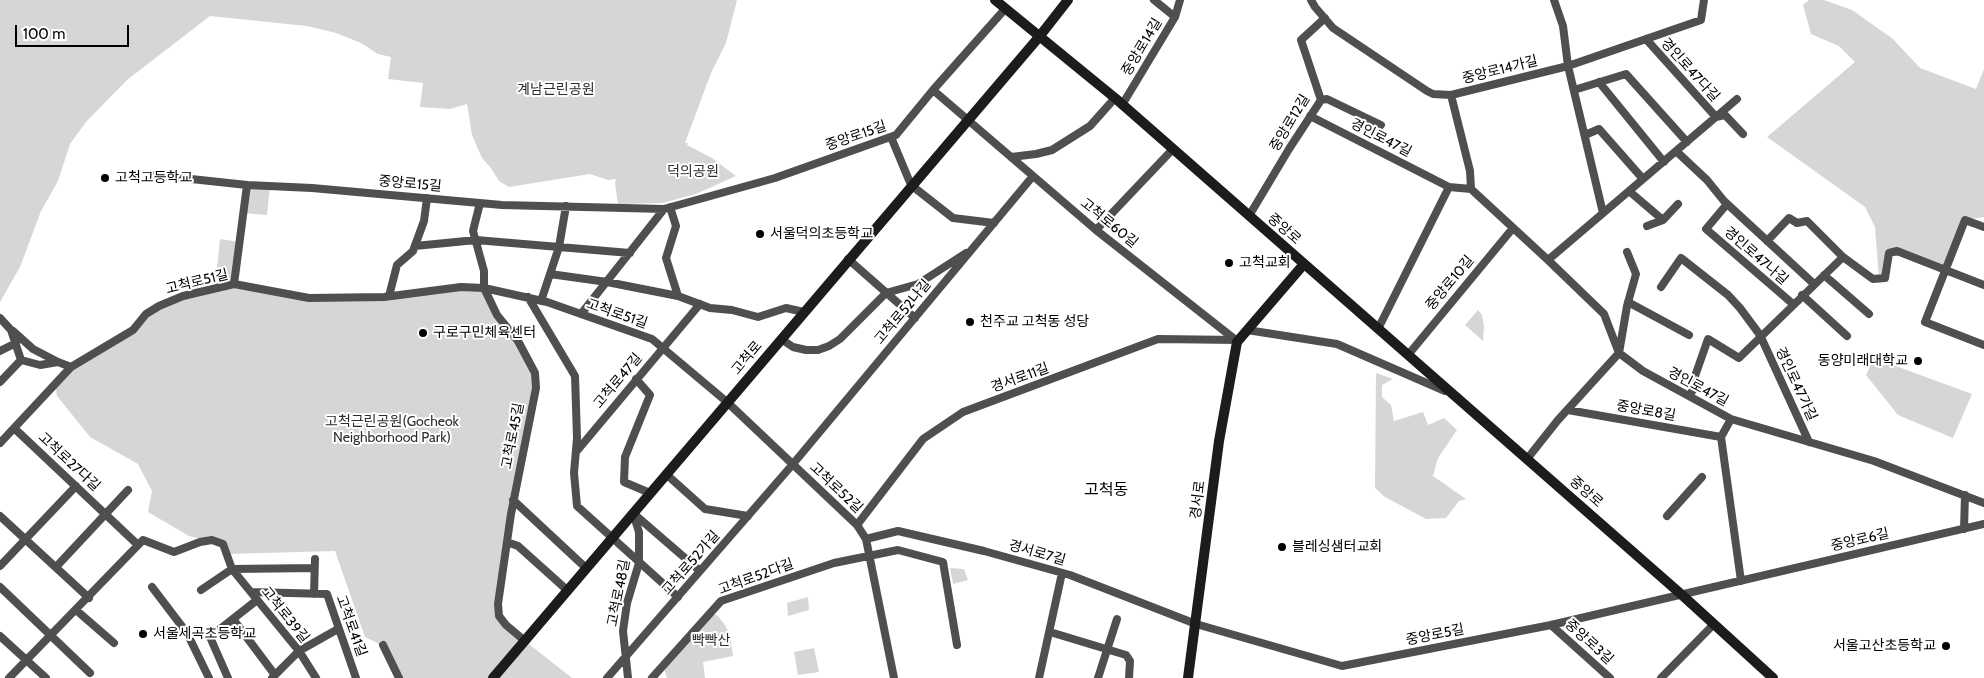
<!DOCTYPE html>
<meta charset="utf-8">
<style>
body{margin:0}
#map{position:relative;width:1984px;height:678px;overflow:hidden;background:#fff;font-family:Cabin,sans-serif}
canvas{display:block}
.scale{position:absolute;left:15px;top:25px;width:114px;height:22px;box-sizing:border-box;border:2px solid #000;border-top:0;padding-left:6px;font-size:15px;line-height:18px;white-space:nowrap;color:#000;-webkit-text-stroke:4px #fff;paint-order:stroke}
</style>
<div id="map">
<canvas width="1984" height="678"></canvas>
<div class="scale">100 m</div>
</div>
<script>
const ctx = document.querySelector('canvas').getContext('2d');
ctx.lineJoin = 'round';
function fillPath(path, color) { ctx.fillStyle = color; ctx.fill(path, 'evenodd'); }
const poly = rows => new Path2D(rows.map(r => 'M' + r).join(''));
function stroke(path, color, width, dash) { ctx.strokeStyle = color; ctx.lineWidth = width; ctx.lineCap = dash ? 'butt' : 'round'; ctx.setLineDash(dash || []); ctx.stroke(path); }
function label(font, color, halo, rows, align = 'center') {
  ctx.font = font + ' Cabin,"Noto Sans KR",sans-serif'; ctx.lineWidth = 4; ctx.setLineDash([]); ctx.textBaseline = 'middle'; ctx.strokeStyle = halo; ctx.fillStyle = color; for (const [text, x, y, turn = 0] of rows) {
    ctx.save(); ctx.translate(x, y); ctx.rotate((+turn || 0) * Math.PI / 180); ctx.textAlign = isNaN(turn) ? turn : align; if (halo) ctx.strokeText(text, 0, 0); ctx.fillText(text, 0, 0); ctx.restore();
  }
}
fillPath(poly([
 [0,0,737,0,726,43,711,73,685,143,688,143,687,145,712,158,736,176,696,194,662,203,618,204,615,183,616,179,608,180,590,174,509,187,499,181,491,168,482,158,472,135,467,104,450,109,420,107,423,83,388,79,391,57,378,54,361,43,336,33,307,26,210,16,127,80,86,122,70,144,58,181,41,211,20,267,0,302],
 [1809,0,1824,0,1852,10,1893,39,1920,68,1976,89,1984,69,1984,217,1965,220,1945,270,1897,251,1889,253,1885,278,1879,279,1875,227,1865,207,1767,137,1855,62,1839,46,1811,34,1803,5],
 [247,185,270,186,267,215,243,213],
 [220,239,239,242,234,284,309,298,484,288,535,373,511,514,499,616,525,641,572,678,399,678,383,646,365,637,335,551,228,554,222,544,189,536,148,512,152,491,138,464,90,437,57,396,55,384,71,367,104,347,159,306,215,288],
 [1478,310,1482,315,1484,326,1483,341,1465,325],
 [1874,358,1972,394,1953,438,1898,415,1866,375],
 [1376,373,1393,379,1382,385,1382,397,1391,405,1394,421,1423,412,1428,425,1444,418,1457,430,1438,458,1433,476,1466,499,1459,501,1446,518,1426,519,1385,497,1375,488],
 [950,568,964,569,968,580,953,584],
 [808,597,809,610,788,616,787,603],
 [710,614,717,615,725,625,730,635,733,656,703,662,705,678,667,678,663,665],
 [814,648,819,672,798,675,794,652]
]), '#d6d6d6');
stroke(poly([
 [1154,0,1175,17],
 [1311,0,1315,7,1333,28,1427,91,1433,94,1451,95,1568,66,1701,20,1704,0],
 [1554,0,1563,26,1568,66,1603,213],
 [1646,39,1716,117,1725,115,1743,134],
 [1599,82,1664,162],
 [933,90,1096,230,1237,341],
 [1574,90,1626,74,1687,142],
 [1451,95,1470,171,1471,189],
 [1321,100,1327,99,1381,125],
 [1122,105,1175,17,1180,0],
 [1310,116,1449,187,1471,189,1548,260,1604,314,1619,353,1643,371,1731,419,1874,461,1984,503],
 [1585,135,1599,129,1643,179],
 [891,137,911,185,953,218,994,223],
 [1676,151,1707,180,1724,201,1814,284],
 [1011,157,1036,154,1052,150,1090,126,1115,98],
 [154,175,247,185,312,188,502,205,664,209,775,178,896,135,933,90,1005,9],
 [1629,191,1663,220],
 [480,203,473,231,484,271,484,288,497,315,518,341,535,373,536,388,511,514,498,604,499,616,506,625,525,641],
 [1727,204,1706,229,1793,304],
 [670,207,676,226,666,258,678,296],
 [1249,216,1289,149,1321,100,1301,40,1325,18],
 [1647,226,1663,220,1678,204],
 [1984,227,1965,220,1925,322,1984,345],
 [1096,230,1173,149],
 [1767,241,1789,218,1797,223,1807,221,1843,257,1873,279,1885,278,1889,253,1897,251,1984,285],
 [415,246,476,240,630,253],
 [848,259,915,318],
 [1548,260,1737,99],
 [550,274,607,282,678,296,710,308,732,310,758,317,786,308,804,312],
 [1824,275,1869,314],
 [234,284,247,185],
 [1661,287,1681,258,1728,295,1740,308,1760,335,1809,442],
 [1802,295,1847,336],
 [389,296,397,265,413,251,424,221,427,198],
 [528,297,575,376,577,438,574,473,577,506,678,597],
 [541,301,559,247,566,206],
 [1628,302,1689,335],
 [581,314,664,209],
 [0,318,11,330,21,360,40,365,58,362,71,367],
 [1378,329,1449,187],
 [1247,330,1337,344,1445,391],
 [13,331,33,349,58,362],
 [781,339,793,347,806,350,818,350,829,346,840,339,886,293,918,284,966,253],
 [0,351,16,343],
 [1408,355,1513,228],
 [636,379,650,395,625,457,624,482,650,493],
 [0,382,21,360],
 [1689,396,1697,384,1694,379,1708,339,1739,358,1843,257],
 [1568,410,1721,437],
 [1731,419,1721,437,1741,581],
 [14,428,138,545],
 [0,443,71,367,133,330,146,314,159,306,183,296,234,284,309,298,384,297,461,287,484,288,547,302,652,339,727,402,857,525,866,539,894,678],
 [576,452,700,304],
 [1527,459,1558,420,1619,353,1627,306,1636,274,1627,252],
 [666,474,705,509,748,516],
 [513,500,586,568],
 [633,513,700,571],
 [0,516,89,598],
 [1667,516,1702,477],
 [857,525,923,439,963,412,1158,339,1238,340],
 [1964,529,1965,495],
 [866,539,898,531,984,551,1070,575,1196,624,1342,666,1551,625,1984,524],
 [507,542,518,546,567,590],
 [0,566,76,486],
 [56,567,128,490],
 [0,587,90,673],
 [152,587,187,633,209,678],
 [201,590,232,569,314,568],
 [251,592,327,594,356,678],
 [314,594,315,559],
 [76,610,114,643],
 [233,619,275,675],
 [1551,625,1610,678],
 [1050,632,1126,655,1130,661,1129,678],
 [0,636,46,678],
 [383,645,399,678],
 [9,678,143,540,174,552,200,542,212,540,223,544,232,569,299,651,316,678],
 [228,678,210,637,257,600],
 [272,678,299,651,338,629],
 [607,678,793,464,1033,176],
 [628,678,623,631,627,603,639,563,639,532,633,513],
 [652,678,721,601,834,563,898,550,943,562,957,645],
 [1039,678,1062,573],
 [1098,678,1117,619],
 [1661,678,1714,624]
]), '#4f4f4f', 8);
stroke(poly([
 [995,0,1115,98,1682,595,1773,678],
 [493,678,1039,37,1068,0],
 [1188,678,1219,441,1237,342,1304,264]
]), '#1c1c1c', 10);
for (const [x, y, r, color] of [
 [105,178,5,"#000"],
 [760,234,5,"#000"],
 [1229,263,5,"#000"],
 [970,322,5,"#000"],
 [423,333,5,"#000"],
 [1918,361,5,"#000"],
 [1282,547,5,"#000"],
 [143,634,5,"#000"],
 [1946,646,5,"#000"]
]) { const dot = new Path2D(); dot.arc(x, y, r, 0, 2 * Math.PI); ctx.fillStyle = color; ctx.fill(dot); stroke(dot, '#fff', 2); }
label('14px', '#000', '#fff', [
 ["중앙로14길",1142,47,-59],
 ["중앙로14가길",1500,70,-14],
 ["경인로47다길",1690,70,48],
 ["중앙로12길",1290,123,-59],
 ["중앙로15길",856,136,-19],
 ["경인로47길",1381,138,27],
 ["중앙로15길",410,184,5],
 ["고척로60길",1109,223,39],
 ["중앙로",1284,229,41],
 ["경인로47나길",1756,256,41],
 ["고척로51길",197,282,-14],
 ["중앙로10길",1450,283,-50],
 ["고척로52나길",903,312,-50],
 ["고척로51길",617,314,19],
 ["고척로",747,358,-50],
 ["경서로11길",1020,378,-20],
 ["고척로47길",618,381,-50],
 ["경인로47가길",1796,384,65],
 ["경인로47길",1698,387,28],
 ["중앙로8길",1646,411,10],
 ["고척로45길",513,436,-79],
 ["고척로27다길",69,462,43],
 ["고척로52길",836,488,43],
 ["중앙로",1586,492,41],
 ["경서로",1198,500,-83],
 ["중앙로6길",1860,540,-13],
 ["경서로7길",1037,553,16],
 ["고척로52가길",691,563,-49],
 ["고척로52다길",756,577,-20],
 ["고척로48길",619,593,-79],
 ["고척로39길",285,615,51],
 ["고척로41길",351,626,70],
 ["중앙로5길",1435,635,-11],
 ["중앙로3길",1589,642,42]
]);
label('14px', '#2d2d2d', '#fff', [
 ["계남근린공원",556,90],
 ["덕의공원",693,172],
 ["고척근린공원(Gocheok",392,422],
 ["Neighborhood Park)",392,438],
 ["빡빡산",711,641]
]);
label('14px', '#000', '#fff', [
 ["고척고등학교",115,178],
 ["서울덕의초등학교",770,234],
 ["고척교회",1239,263],
 ["천주교 고척동 성당",980,322],
 ["구로구민체육센터",433,333],
 ["동양미래대학교",1908,361,"right"],
 ["블레싱샘터교회",1292,547],
 ["서울세곡초등학교",153,634],
 ["서울고산초등학교",1936,646,"right"]
], 'left');
label('16px', '#000', '#fff', [
 ["고척동",1106,490]
]);
</script>
